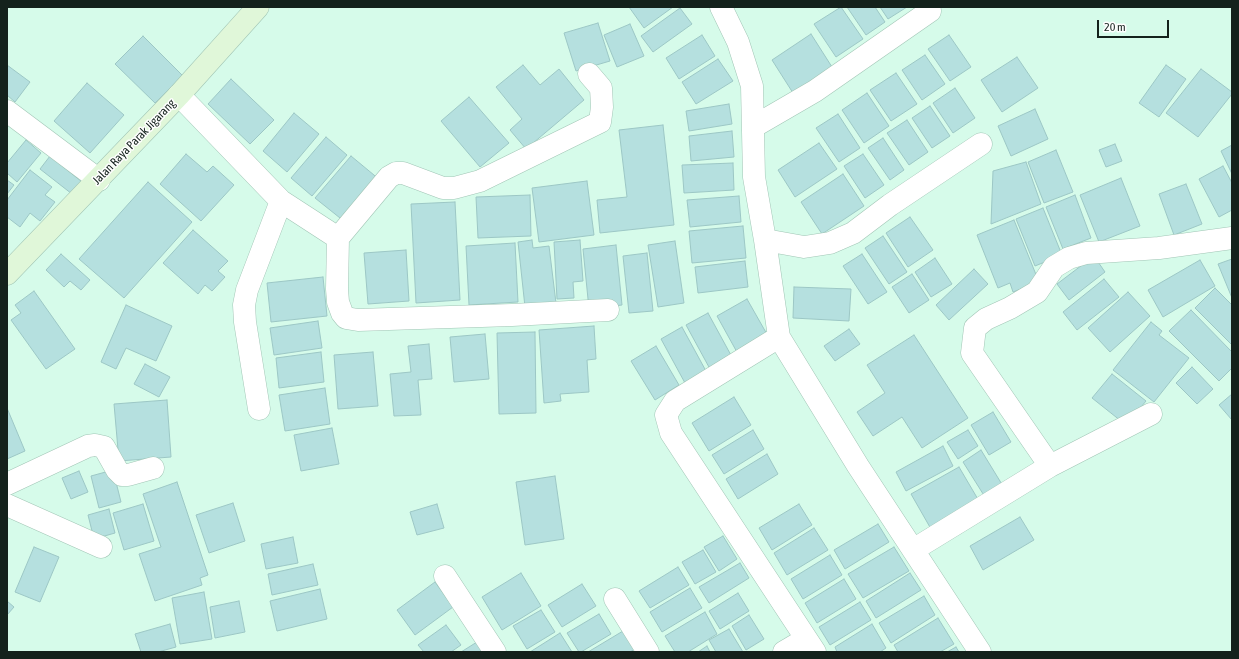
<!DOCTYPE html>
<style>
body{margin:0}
#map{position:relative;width:1239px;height:659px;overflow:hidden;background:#d6fbea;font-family:"Asap Condensed",sans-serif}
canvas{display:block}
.frame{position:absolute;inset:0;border:8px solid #14221c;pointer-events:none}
.scale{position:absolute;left:1097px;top:20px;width:72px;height:18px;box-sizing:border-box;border:2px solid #14221c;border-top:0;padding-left:5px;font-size:12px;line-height:14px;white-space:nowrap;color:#14221c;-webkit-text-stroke:3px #fefefe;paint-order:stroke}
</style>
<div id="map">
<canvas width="1239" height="659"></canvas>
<div class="frame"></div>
<div class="scale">20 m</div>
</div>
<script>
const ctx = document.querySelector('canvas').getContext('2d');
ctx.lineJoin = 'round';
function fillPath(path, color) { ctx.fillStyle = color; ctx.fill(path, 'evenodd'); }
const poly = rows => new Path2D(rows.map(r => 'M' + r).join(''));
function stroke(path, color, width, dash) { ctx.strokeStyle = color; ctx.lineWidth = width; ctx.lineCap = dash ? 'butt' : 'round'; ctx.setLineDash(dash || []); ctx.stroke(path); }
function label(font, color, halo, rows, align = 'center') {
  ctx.font = font + ' "Asap Condensed",sans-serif'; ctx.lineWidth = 3; ctx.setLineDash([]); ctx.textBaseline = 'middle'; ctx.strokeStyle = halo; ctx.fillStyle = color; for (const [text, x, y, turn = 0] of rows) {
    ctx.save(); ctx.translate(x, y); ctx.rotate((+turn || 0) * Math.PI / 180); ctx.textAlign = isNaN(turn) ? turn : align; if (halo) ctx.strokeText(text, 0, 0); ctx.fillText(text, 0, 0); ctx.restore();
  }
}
const building = poly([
 [629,7,673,7,644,28,629,7],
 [841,7,863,39,836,57,814,24,841,7],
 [847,7,875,7,885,22,866,35,847,7],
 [880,7,907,7,888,19,880,7],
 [680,8,692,24,653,52,641,36,680,8],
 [598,23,610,61,576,71,564,33,598,23],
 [630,24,644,56,617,67,604,35,630,24],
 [811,34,832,67,793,93,772,60,811,34],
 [702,35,715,56,679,79,666,58,702,35],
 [949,35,971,67,950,81,928,49,949,35],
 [143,36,183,76,155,103,115,64,143,36],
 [925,55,945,84,922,100,902,70,925,55],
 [1017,57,1038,88,1002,112,981,80,1017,57],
 [718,59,733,81,696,104,682,82,718,59],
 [7,65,30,82,15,102,7,95,7,65],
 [523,65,540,85,559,69,584,100,526,149,510,130,522,119,496,87,523,65],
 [1166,65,1186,79,1159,117,1139,103,1166,65],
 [1201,69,1232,92,1232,94,1198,137,1166,113,1201,69],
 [896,73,917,104,891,121,870,90,896,73],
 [231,79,274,120,250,144,208,104,231,79],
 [87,83,124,115,90,153,54,121,87,83],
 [955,88,975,118,953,133,933,103,955,88],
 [867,93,889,126,864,143,842,110,867,93],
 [469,97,509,143,480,167,441,121,469,97],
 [729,104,732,124,689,131,686,111,729,104],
 [930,106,950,136,932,148,912,118,930,106],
 [1035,109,1048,139,1011,156,998,126,1035,109],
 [294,113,319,134,287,172,263,151,294,113],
 [838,114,860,148,839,162,816,128,838,114],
 [907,120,928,152,909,165,887,133,907,120],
 [663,125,674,225,600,233,597,200,627,197,619,130,663,125],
 [732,131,734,157,691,161,689,136,732,131],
 [326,137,347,155,312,196,291,178,326,137],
 [883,138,904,170,890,180,868,148,883,138],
 [26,140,41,153,17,182,7,173,7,163,26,140],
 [819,143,837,169,795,197,778,170,819,143],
 [1115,144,1122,161,1106,167,1099,150,1115,144],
 [1232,145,1232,174,1221,151,1232,145],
 [1056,150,1073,192,1044,203,1028,162,1056,150],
 [186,154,207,172,213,166,234,185,201,221,160,184,186,154],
 [863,154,884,185,865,198,844,166,863,154],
 [50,156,82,182,72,194,40,169,50,156],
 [351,156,380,180,345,222,315,198,351,156],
 [1026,162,1041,204,991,224,993,171,1026,162],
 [733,163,734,190,684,193,682,165,733,163],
 [1223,166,1232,183,1232,210,1219,217,1199,179,1223,166],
 [30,170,52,187,45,195,55,202,40,221,30,213,20,227,7,217,7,200,30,170],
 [843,174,864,206,822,234,801,202,843,174],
 [1121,178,1140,226,1099,242,1080,195,1121,178],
 [7,180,14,185,7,194,7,180],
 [587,181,594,235,539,242,532,188,587,181],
 [148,182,192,222,124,298,79,259,148,182],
 [1186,184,1202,224,1174,235,1159,194,1186,184],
 [530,195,531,236,478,238,476,197,530,195],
 [1075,195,1091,238,1063,249,1046,207,1075,195],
 [739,196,741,222,690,227,687,200,739,196],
 [455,202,460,300,416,303,411,204,455,202],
 [1043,208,1062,255,1035,266,1016,219,1043,208],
 [910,217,933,250,908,267,886,233,910,217],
 [1014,220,1039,282,1013,292,1010,283,998,288,977,235,1014,220],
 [743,226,746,258,692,263,689,231,743,226],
 [193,230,228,261,218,271,225,277,212,291,205,285,198,294,163,263,193,230],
 [883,236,907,272,889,284,865,248,883,236],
 [532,240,533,248,549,246,556,303,525,307,518,242,532,240],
 [580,240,583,281,573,282,574,298,557,299,554,242,580,240],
 [675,241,684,303,658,307,648,245,675,241],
 [515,243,518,302,469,305,466,246,515,243],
 [616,245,622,305,589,309,583,249,616,245],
 [406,250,409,301,368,304,364,253,406,250],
 [647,253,653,311,629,313,623,256,647,253],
 [61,254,90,280,81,290,70,281,64,287,46,270,61,254],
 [862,254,887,292,868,304,843,266,862,254],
 [1094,256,1105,272,1069,300,1057,284,1094,256],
 [935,258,952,284,931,297,915,272,935,258],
 [1232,259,1232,298,1218,264,1232,259],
 [1200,260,1215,286,1163,317,1148,290,1200,260],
 [745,261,748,287,698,293,695,267,745,261],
 [974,269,988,284,949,320,936,305,974,269],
 [912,274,929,300,909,313,892,287,912,274],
 [323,277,327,316,271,322,267,283,323,277],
 [1104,279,1119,297,1077,330,1063,312,1104,279],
 [794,287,851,289,849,321,793,318,794,287],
 [1215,288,1232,305,1232,345,1195,308,1215,288],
 [34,291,75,349,46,369,11,320,21,313,15,305,34,291],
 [1128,292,1150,316,1110,352,1088,328,1128,292],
 [747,299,768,336,738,354,717,316,747,299],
 [126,305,172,326,156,361,126,348,116,369,101,362,126,305],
 [1191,310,1232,352,1232,368,1219,381,1169,331,1191,310],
 [708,313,732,357,710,369,686,325,708,313],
 [318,321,322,348,274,355,270,328,318,321],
 [1151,322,1162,331,1159,335,1189,358,1154,402,1113,370,1151,322],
 [594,326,596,359,587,360,589,392,560,394,561,401,544,403,539,330,594,326],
 [682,327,706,371,685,383,661,339,682,327],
 [849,329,860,344,835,361,824,346,849,329],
 [535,332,536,413,499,414,497,333,535,332],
 [485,334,489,379,454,382,450,337,485,334],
 [914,335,968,418,922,448,902,417,873,436,857,412,885,393,867,365,914,335],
 [429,344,432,379,418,380,421,415,394,416,390,374,411,372,408,346,429,344],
 [656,346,679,385,655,400,631,361,656,346],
 [321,352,324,382,279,388,276,358,321,352],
 [373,352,378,406,338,409,334,355,373,352],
 [145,364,170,377,159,397,134,384,145,364],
 [1192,367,1213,389,1197,404,1176,383,1192,367],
 [1112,374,1146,401,1126,425,1092,398,1112,374],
 [325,388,330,424,285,431,279,395,325,388],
 [1232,394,1232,420,1219,405,1232,394],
 [734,397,751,425,709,451,692,423,734,397],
 [167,400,171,457,119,461,114,404,167,400],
 [7,408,25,451,7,459,7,408],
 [993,412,1011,442,989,455,971,425,993,412],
 [332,428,339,464,301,471,294,435,332,428],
 [753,430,764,449,724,474,712,455,753,430],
 [968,430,978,446,958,459,947,442,968,430],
 [943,446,953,466,906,491,896,472,943,446],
 [981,450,1003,486,985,497,963,462,981,450],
 [767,454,778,474,738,499,726,479,767,454],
 [959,467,979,501,931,529,911,494,959,467],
 [113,470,121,502,99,508,91,476,113,470],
 [79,471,88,492,71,499,62,478,79,471],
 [555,476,564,539,525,545,516,482,555,476],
 [177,482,208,575,200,578,202,585,155,601,139,554,161,547,143,494,177,482],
 [233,503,245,541,209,553,196,515,233,503],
 [143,504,154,541,124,550,113,513,143,504],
 [437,504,444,528,417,535,410,512,437,504],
 [799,504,812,525,772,550,759,528,799,504],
 [109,509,115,533,94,539,88,515,109,509],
 [1020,517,1034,540,983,570,970,546,1020,517],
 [878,524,889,542,845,569,834,550,878,524],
 [814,528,828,550,787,575,774,553,814,528],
 [723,536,737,559,719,571,704,547,723,536],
 [293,537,298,563,266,569,261,544,293,537],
 [34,547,59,557,40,602,15,592,34,547],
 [894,547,909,571,863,598,848,574,894,547],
 [703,550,716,572,695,584,682,562,703,550],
 [830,555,842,575,803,599,791,579,830,555],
 [740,563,749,578,709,603,699,587,740,563],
 [313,564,318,585,272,595,268,574,313,564],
 [678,567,689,585,650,608,639,591,678,567],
 [521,573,541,606,502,630,482,597,521,573],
 [910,573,921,590,876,618,866,601,910,573],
 [844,579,856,599,817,623,805,603,844,579],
 [435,582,453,607,415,635,397,610,435,582],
 [582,584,596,606,562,627,548,605,582,584],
 [690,588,702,608,662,632,650,612,690,588],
 [320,589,327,619,277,631,270,601,320,589],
 [204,592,212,639,180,644,172,598,204,592],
 [738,593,749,611,720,629,709,611,738,593],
 [924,596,935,615,891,643,879,623,924,596],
 [7,601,14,607,7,615,7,601],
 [239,601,245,632,215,638,210,607,239,601],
 [860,602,871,620,830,645,819,627,860,602],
 [541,610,555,632,527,649,513,626,541,610],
 [705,612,717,634,688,652,675,652,665,636,705,612],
 [599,614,611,634,581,652,579,652,567,633,599,614],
 [749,615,764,639,746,650,732,626,749,615],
 [938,618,954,644,940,652,898,652,894,645,938,618],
 [170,624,176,647,158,652,141,652,135,634,170,624],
 [872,624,886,648,880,652,837,652,835,647,872,624],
 [446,625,461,645,451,652,424,652,418,645,446,625],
 [729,629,743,652,716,652,709,640,729,629],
 [623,631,635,649,630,652,588,652,623,631],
 [560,633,572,652,530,652,560,633],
 [477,642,483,652,461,652,477,642],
 [707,646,710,652,698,652,707,646],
 [956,647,959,652,947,652,956,647]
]);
fillPath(building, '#b5e0df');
stroke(building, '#9cc7c5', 1);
const street = poly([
 [721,7,738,42,752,86,754,177,765,240,779,337,858,466,980,652],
 [179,95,281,201,338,238,389,177,396,173,403,173,443,188,454,188,480,181,600,122,602,107,601,88,589,74],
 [7,111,99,180],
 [753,127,815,91,930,11],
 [338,238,337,289,338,302,342,313,346,318,358,320,512,315,608,310],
 [765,240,804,247,830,243,853,233,890,205,981,144],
 [779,337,675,401,666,415,671,433,815,652],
 [259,409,245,322,244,305,247,290,281,201],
 [1050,466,972,353,975,328,986,319,1010,308,1037,292,1054,267,1069,258,1086,253,1159,248,1232,238],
 [7,484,88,446,95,445,104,447,117,470,122,475,128,475,153,468],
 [7,505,101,547],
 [913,550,1050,466,1151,414],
 [445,576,495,652],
 [615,599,648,652],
 [784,652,806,639]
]);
const secondary = poly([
 [7,274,179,95,258,7]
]);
stroke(street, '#a1c5b5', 23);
stroke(secondary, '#a1c5b5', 23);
stroke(street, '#fff', 22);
stroke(secondary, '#e0f7d9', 22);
label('12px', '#14221c', '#fefefe', [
 ["Jalan Raya Parak Jigarang",134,142,-46]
]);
</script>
